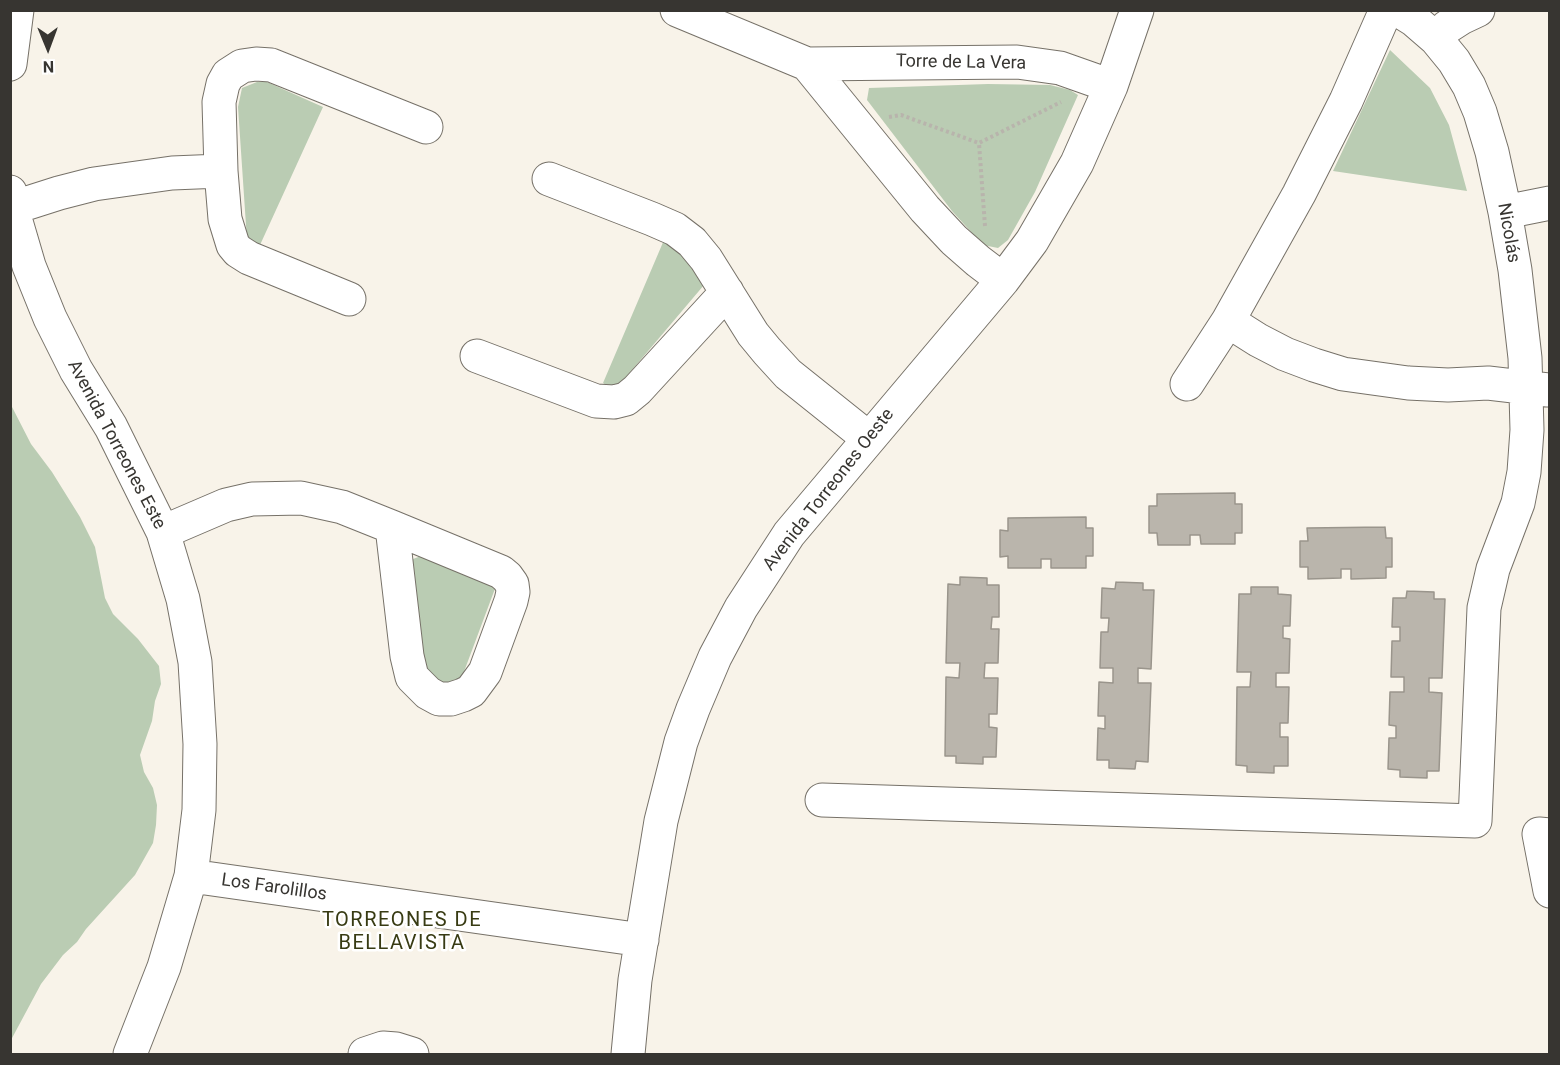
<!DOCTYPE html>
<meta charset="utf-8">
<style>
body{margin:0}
#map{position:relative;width:1560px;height:1065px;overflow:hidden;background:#f8f3e9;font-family:Roboto,sans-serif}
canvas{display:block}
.frame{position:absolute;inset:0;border:12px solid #373531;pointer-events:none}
.north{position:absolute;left:18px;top:18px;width:60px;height:60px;-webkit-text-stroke:4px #fff;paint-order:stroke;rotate:179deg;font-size:16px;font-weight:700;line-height:24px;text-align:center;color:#373531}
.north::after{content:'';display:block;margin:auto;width:21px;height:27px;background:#373531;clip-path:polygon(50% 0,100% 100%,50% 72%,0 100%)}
</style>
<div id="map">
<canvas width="1560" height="1065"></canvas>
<div class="frame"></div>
<div class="north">N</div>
</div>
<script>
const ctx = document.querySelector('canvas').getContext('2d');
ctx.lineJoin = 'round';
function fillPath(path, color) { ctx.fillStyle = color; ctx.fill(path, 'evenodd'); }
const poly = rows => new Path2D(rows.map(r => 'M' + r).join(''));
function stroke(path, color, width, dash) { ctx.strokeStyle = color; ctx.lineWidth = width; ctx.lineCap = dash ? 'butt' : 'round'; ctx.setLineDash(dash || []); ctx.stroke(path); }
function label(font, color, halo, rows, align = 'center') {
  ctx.font = font + ' Roboto,sans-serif'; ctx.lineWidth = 5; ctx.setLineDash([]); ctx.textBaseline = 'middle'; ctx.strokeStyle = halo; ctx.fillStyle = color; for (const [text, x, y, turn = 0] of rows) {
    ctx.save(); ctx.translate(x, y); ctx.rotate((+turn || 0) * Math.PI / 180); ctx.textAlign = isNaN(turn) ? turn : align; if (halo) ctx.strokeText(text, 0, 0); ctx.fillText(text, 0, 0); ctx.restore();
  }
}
fillPath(poly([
 [1390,50,1430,88,1449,125,1467,191,1333,171],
 [257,82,267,82,323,107,260,245,247,240,238,107,242,88],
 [988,84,1050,85,1070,90,1078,95,1035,192,1008,240,998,248,983,245,952,211,867,100,869,88],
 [664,240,687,254,704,285,621,383,612,389,603,383],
 [11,405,31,444,52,472,80,517,95,547,105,598,113,614,138,639,159,666,161,684,155,701,152,721,140,755,144,772,153,788,157,805,156,825,153,843,135,875,86,929,77,942,63,955,41,984,11,1040],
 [421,556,496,586,462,677,449,685,425,676,405,562]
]), '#baccb3');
const building = poly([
 [1235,493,1235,504,1242,504,1242,533,1235,533,1235,544,1201,544,1200,535,1190,535,1190,545,1158,545,1157,533,1149,533,1149,506,1157,506,1157,494,1235,493],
 [1086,517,1086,528,1093,528,1093,556,1086,556,1086,568,1051,568,1051,559,1041,559,1041,568,1008,568,1008,556,1000,557,1000,530,1008,531,1008,518,1086,517],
 [1385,527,1386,538,1392,538,1392,567,1386,567,1386,578,1351,579,1351,569,1341,569,1341,578,1308,579,1308,567,1300,567,1300,541,1308,541,1307,528,1385,527],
 [960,577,987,578,987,585,999,585,999,617,992,617,991,629,999,629,998,663,985,663,984,678,998,678,997,714,989,714,989,727,997,728,996,757,983,757,983,764,956,763,956,756,945,756,946,677,959,678,960,663,946,663,948,584,960,585,960,577],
 [1116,582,1143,583,1143,590,1154,590,1151,669,1138,668,1138,683,1151,683,1148,762,1136,761,1135,769,1109,768,1109,760,1097,760,1098,728,1105,729,1105,716,1098,716,1099,682,1113,683,1113,668,1100,668,1101,632,1108,632,1109,618,1101,618,1102,588,1115,589,1116,582],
 [1251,587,1278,587,1278,594,1291,595,1290,626,1283,626,1283,638,1290,639,1289,673,1276,673,1276,687,1289,687,1288,723,1280,723,1280,737,1288,737,1288,766,1274,766,1274,773,1247,772,1247,766,1236,765,1237,687,1250,687,1251,672,1237,672,1239,594,1251,594,1251,587],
 [1407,591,1434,592,1434,599,1445,599,1442,678,1429,678,1429,692,1442,693,1439,771,1427,771,1427,778,1400,777,1400,770,1388,769,1389,738,1396,738,1396,726,1389,725,1390,692,1404,692,1404,677,1391,677,1392,641,1400,641,1400,627,1392,627,1393,598,1406,598,1407,591]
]);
fillPath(building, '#bab5ac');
stroke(building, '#9a958c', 1.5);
const minor = poly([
 [677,10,807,64,1017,62,1060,68,1111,86],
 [1436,39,1447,27,1461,18,1478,10],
 [10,64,17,10],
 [807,64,925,209,954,240,978,261,1003,280],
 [549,179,652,219,675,229,692,242,706,259,753,334,767,351,788,374,868,438],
 [10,192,12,208,29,266,50,318,76,370,111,427,163,532,183,599,195,662,200,744,199,810,191,876,164,967,130,1054],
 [12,208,59,193,94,184,172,173,221,171],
 [1505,212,1550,203],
 [349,299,249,258,238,251,233,245,225,219,221,171,219,102,223,84,228,75,242,66,256,64,271,65,426,127],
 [1228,321,1258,340,1285,354,1314,365,1343,374,1408,383,1448,385,1488,383,1548,390],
 [477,356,596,401,614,402,626,399,637,390,727,292],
 [1187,384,1228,321,1299,194,1346,101,1386,10],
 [163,532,226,505,252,499,301,498,342,507,392,527,501,572,507,577,512,584,513,592,511,601,485,672,471,691,463,695,451,699,439,699,428,693,412,677,407,656,392,527],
 [822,800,1475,821,1484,608,1493,569,1518,503,1524,472,1527,430,1525,358,1515,270,1505,212,1492,152,1480,112,1469,86,1454,61,1436,39,1414,20,1398,10],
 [1550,835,1539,834,1550,891],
 [191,876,642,940],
 [365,1054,383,1048,396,1049,412,1054],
 [628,1054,635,980,661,821,681,742,693,709,715,657,741,608,789,534,1003,280,1032,241,1077,163,1111,86,1137,10]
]);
stroke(minor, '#767168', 35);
stroke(poly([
 [889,117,901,115,979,143],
 [985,226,979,143,1061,102]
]), '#b8b4ac', 4, [3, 3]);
stroke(minor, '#fff', 33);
label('18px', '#373531', '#fff', [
 ["Torre de La Vera",961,63,1],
 ["Nicolás",1508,233,80],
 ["Avenida Torreones Este",116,445,62],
 ["Avenida Torreones Oeste",829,490,-52],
 ["Los Farolillos",274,888,8]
]);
ctx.letterSpacing = '1.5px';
label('20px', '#383b13', '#fff', [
 ["TORREONES DE",402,921],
 ["BELLAVISTA",402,944]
]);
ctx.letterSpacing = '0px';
</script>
